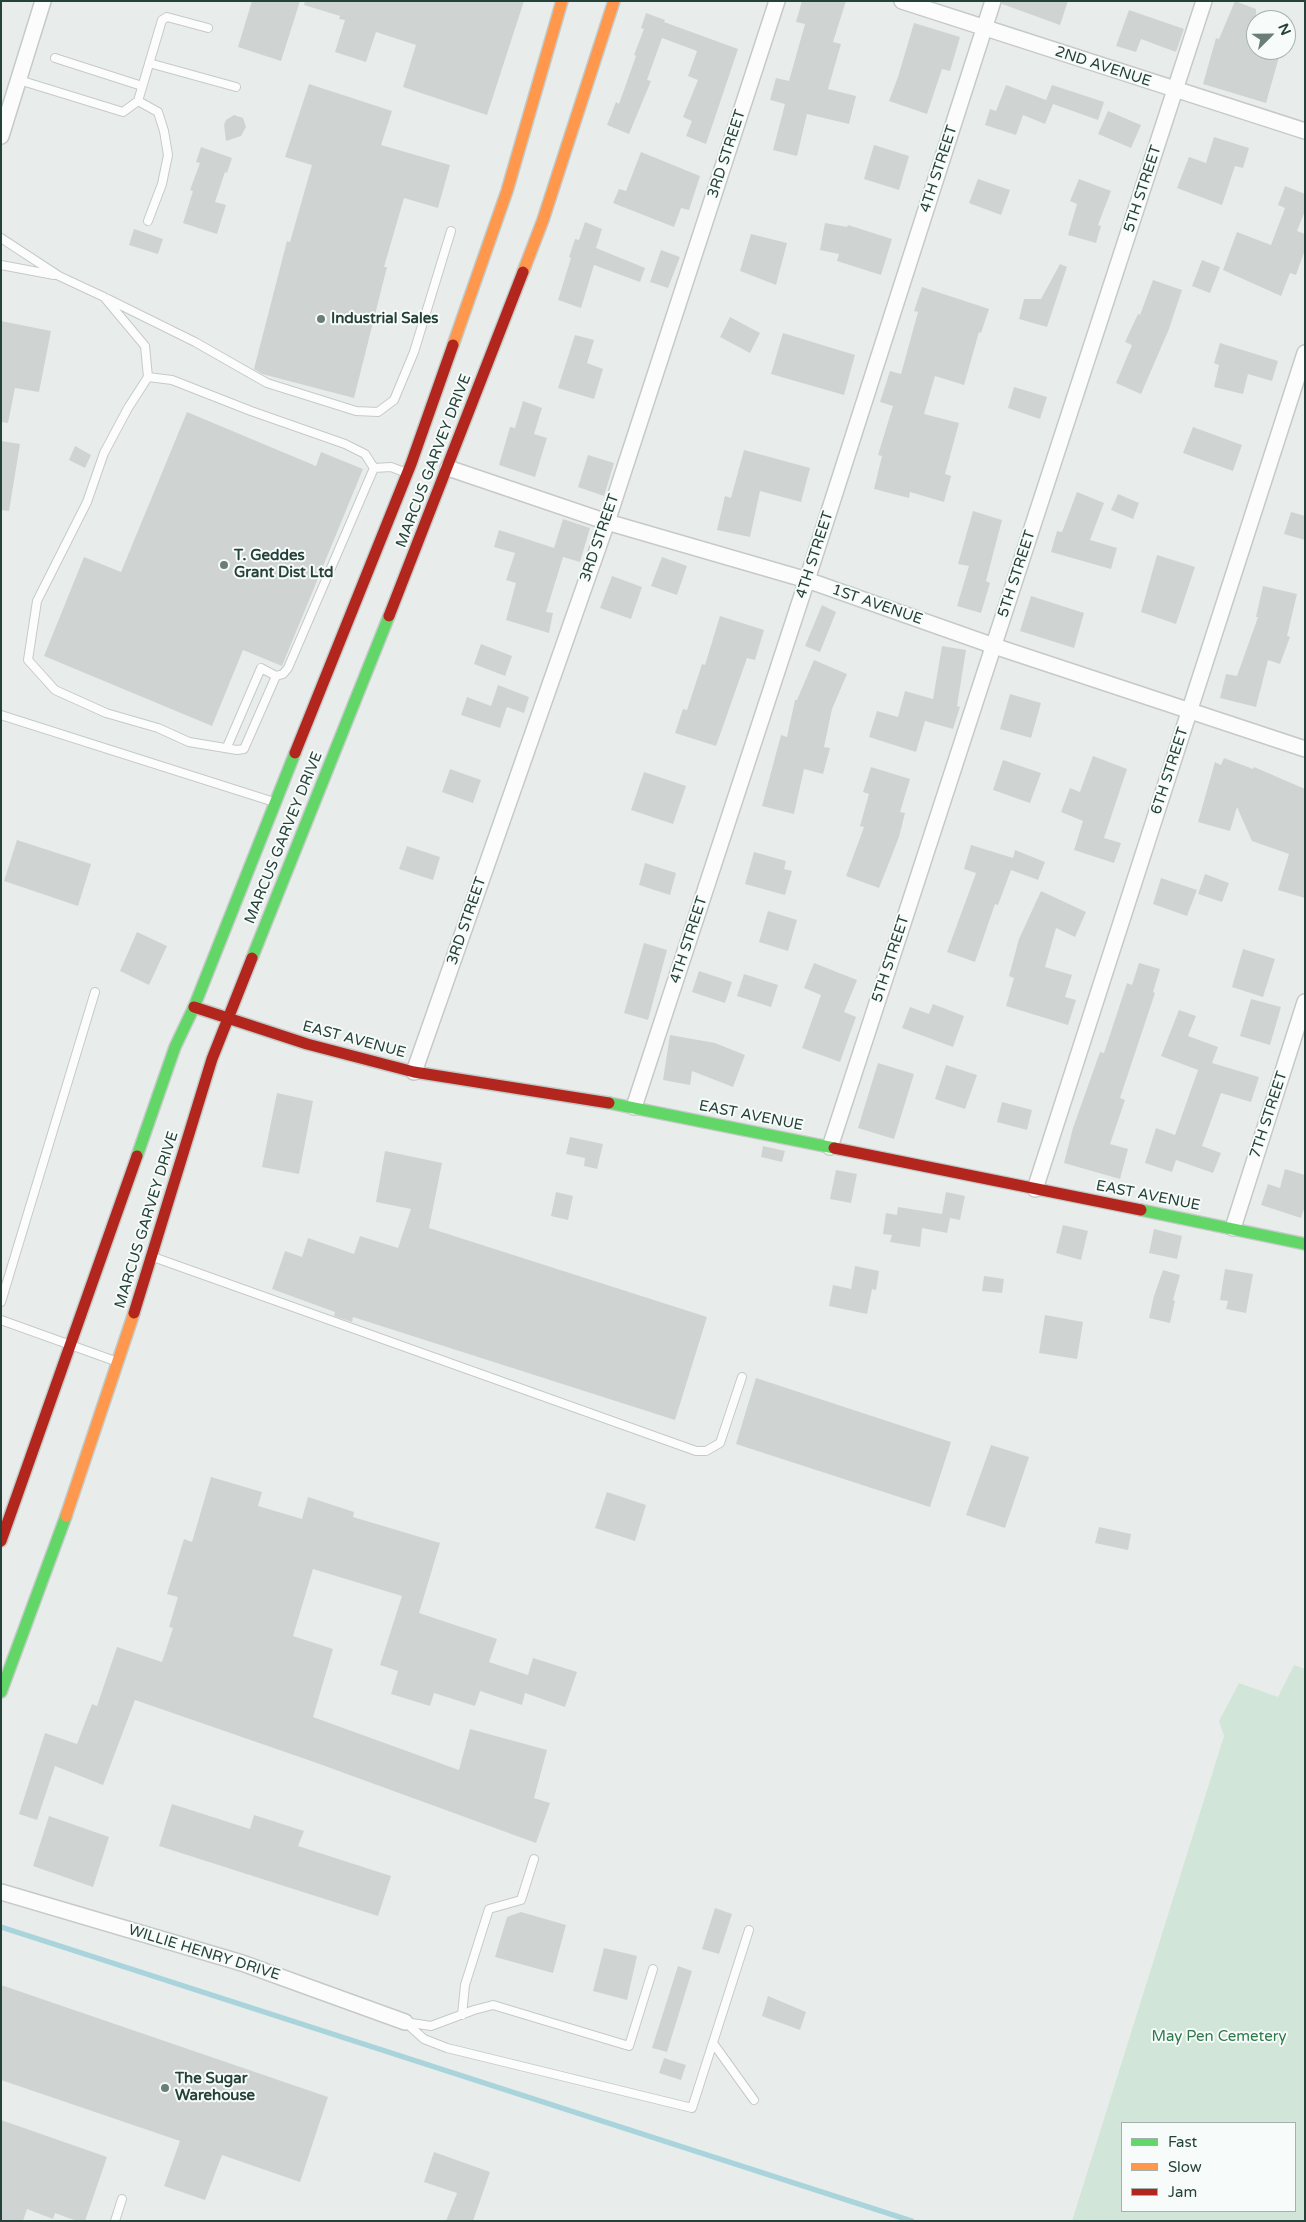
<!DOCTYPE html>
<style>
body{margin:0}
#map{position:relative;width:1306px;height:2222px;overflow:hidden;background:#e8edeb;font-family:"Varela Round",sans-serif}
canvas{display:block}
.frame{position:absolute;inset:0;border:2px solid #24423a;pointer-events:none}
.legend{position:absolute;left:1121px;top:2122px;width:175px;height:90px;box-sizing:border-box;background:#f7fbf9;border:1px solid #a3b1ad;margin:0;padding:6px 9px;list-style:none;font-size:15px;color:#24423a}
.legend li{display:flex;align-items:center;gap:10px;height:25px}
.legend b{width:25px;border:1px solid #a3b1ad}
.north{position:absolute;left:1246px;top:10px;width:50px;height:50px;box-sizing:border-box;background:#f7fbf9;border:1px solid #a3b1ad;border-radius:50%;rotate:67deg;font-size:14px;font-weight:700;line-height:20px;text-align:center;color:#24423a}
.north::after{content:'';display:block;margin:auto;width:18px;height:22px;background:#697e78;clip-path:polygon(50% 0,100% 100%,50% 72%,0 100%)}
</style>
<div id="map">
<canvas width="1306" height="2222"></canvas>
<div class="frame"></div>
<ul class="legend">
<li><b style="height:6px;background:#63d668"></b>Fast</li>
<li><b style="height:6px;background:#ff974d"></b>Slow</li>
<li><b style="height:6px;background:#b3261e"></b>Jam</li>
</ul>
<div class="north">N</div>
</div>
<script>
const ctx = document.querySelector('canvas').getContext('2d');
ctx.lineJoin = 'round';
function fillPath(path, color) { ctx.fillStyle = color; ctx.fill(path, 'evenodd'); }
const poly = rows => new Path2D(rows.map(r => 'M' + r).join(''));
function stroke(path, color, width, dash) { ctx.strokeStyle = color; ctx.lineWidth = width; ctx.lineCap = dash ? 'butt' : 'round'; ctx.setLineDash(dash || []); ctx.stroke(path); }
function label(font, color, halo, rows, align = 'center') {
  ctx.font = font + ' "Varela Round",sans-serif'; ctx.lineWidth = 4; ctx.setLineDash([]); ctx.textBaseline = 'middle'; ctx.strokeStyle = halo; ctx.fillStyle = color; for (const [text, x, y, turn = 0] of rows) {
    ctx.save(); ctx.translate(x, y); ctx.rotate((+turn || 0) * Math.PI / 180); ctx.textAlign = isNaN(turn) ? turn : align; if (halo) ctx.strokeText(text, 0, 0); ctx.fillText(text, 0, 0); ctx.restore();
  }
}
fillPath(poly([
 [1294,1665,1305,1669,1305,2221,1072,2221,1224,1736,1219,1721,1239,1683,1278,1697],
 [1122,2123,1295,2123,1295,2211,1122,2211]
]), '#d1e6d8');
stroke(poly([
 [1,1927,912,2221]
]), '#a9d4db', 5.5);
fillPath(poly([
 [252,1,300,1,281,61,238,47],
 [305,1,524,1,487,115,403,87,416,45,376,32,366,62,335,52,345,20,339,19,340,16,304,5],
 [802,1,846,1,833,42,841,44,828,89,856,96,849,124,807,114,797,156,773,150,785,104,770,100,776,78,789,81,805,24,796,22],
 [1002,1,1068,1,1060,25,1002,4],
 [1235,1,1256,9,1256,50,1279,57,1266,103,1203,84,1216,38,1219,39],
 [1129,10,1184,29,1176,52,1141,39,1136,52,1116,46],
 [646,13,665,20,664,22,738,49,706,144,686,136,692,121,683,117,698,80,688,76,697,51,662,38,647,80,651,81,629,134,607,125,616,102,619,104,636,56,634,55,644,29,641,28],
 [914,23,960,37,950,71,942,69,927,114,889,101,898,77],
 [309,84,392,111,381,145,450,165,438,208,404,198,384,267,387,267,354,398,262,374,254,369,287,241,290,242,312,165,285,157],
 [1006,85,1046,100,1052,85,1104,102,1098,120,1053,104,1045,124,1023,115,1016,135,985,125,990,109,996,111],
 [1108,111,1141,125,1131,148,1098,134],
 [234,115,243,118,246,127,241,136,226,141,224,125,226,120],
 [1214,137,1249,148,1243,168,1235,166,1222,205,1177,188,1189,157,1206,163],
 [874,145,909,156,899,190,864,179],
 [201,147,232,158,227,173,225,172,215,202,226,205,217,234,183,223,193,191,190,190,200,163,196,162],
 [641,152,700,176,689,210,681,208,674,227,613,203,619,189,626,191],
 [978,179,1010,190,1001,215,969,203],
 [1079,179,1111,191,1098,225,1101,226,1096,243,1068,235,1077,204,1070,201],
 [1285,186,1305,194,1305,211,1297,231,1305,234,1305,250,1296,275,1290,273,1281,296,1223,270,1237,232,1271,245,1285,208,1278,205],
 [585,222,602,229,596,248,645,268,640,282,594,265,581,308,558,300,571,258,569,257,575,239,579,240],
 [825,223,847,227,848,225,892,239,881,275,837,261,839,254,820,250],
 [134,229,163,239,158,254,129,245],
 [751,234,787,243,776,285,740,271],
 [661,250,680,257,668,288,650,282],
 [1202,260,1220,267,1210,293,1192,286],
 [1060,264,1067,267,1047,327,1019,319,1024,299,1041,299],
 [1153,280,1182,290,1169,329,1141,394,1116,383,1132,345,1125,342,1138,314,1140,315],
 [922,287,989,309,981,333,979,332,964,385,935,376,924,414,959,423,945,474,951,476,944,502,910,492,909,498,874,489,882,456,878,455,893,406,880,402,890,371,901,374,918,312,914,311],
 [730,317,760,333,750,353,720,337],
 [1,321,51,331,39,392,15,388,8,423,1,422],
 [783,333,855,355,844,395,771,374],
 [575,335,594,340,587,363,603,369,594,399,558,388],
 [1220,343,1278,361,1272,381,1248,374,1243,394,1214,387,1219,365,1214,363],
 [1014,387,1047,397,1040,419,1008,408],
 [523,401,542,408,534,434,547,438,535,477,499,465,510,427,515,428],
 [187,412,316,466,321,452,363,469,282,666,243,650,212,726,44,656,84,557,121,572],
 [1193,427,1242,445,1233,471,1183,453],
 [1,441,20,444,9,511,1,510],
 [75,446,91,455,85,468,69,460],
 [744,450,810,468,801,502,760,491,750,537,717,530,725,496,731,498],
 [588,455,614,463,604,496,578,487],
 [1077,492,1104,503,1090,540,1117,548,1111,569,1051,552,1057,531,1062,532],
 [1118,494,1139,503,1133,519,1111,510],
 [973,511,1002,520,986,581,990,583,981,613,957,606,969,566,958,564],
 [1291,512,1305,516,1305,540,1284,534],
 [563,519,590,528,580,562,563,557,546,612,553,613,549,633,506,620,516,583,506,580,515,553,494,547,499,530,554,548],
 [1157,555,1195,567,1176,624,1141,612],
 [662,557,687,566,677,595,651,586],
 [612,576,642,587,631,619,600,608],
 [1263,586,1297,594,1287,636,1290,637,1280,664,1268,660,1256,707,1220,698,1226,674,1237,676,1258,617,1256,617],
 [1031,596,1084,613,1074,648,1020,631],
 [822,605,836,612,820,652,805,646],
 [720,616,764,630,755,660,747,658,716,746,675,733,683,709,687,710,702,664,705,665],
 [481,644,512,656,505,676,474,664],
 [942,646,966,650,957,706,960,707,953,729,925,721,916,752,869,737,877,711,898,717,905,691,933,699],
 [814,660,847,674,832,709,824,747,830,748,823,774,804,769,794,814,762,806,781,735,787,737,795,700,797,700],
 [498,685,529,697,524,713,507,707,500,728,461,715,467,697,491,706],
 [1010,694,1041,703,1031,738,1000,729],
 [1093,756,1127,769,1104,838,1121,843,1114,863,1074,850,1083,821,1061,812,1070,788,1080,792],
 [1224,758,1253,769,1254,767,1305,789,1305,898,1278,890,1289,854,1252,841,1237,807,1230,831,1198,822,1215,762,1221,765],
 [1003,760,1041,773,1030,803,993,790],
 [871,767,910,779,900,812,905,813,899,837,879,888,846,876,864,827,860,826,869,794,863,792],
 [450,769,481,780,473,803,442,792],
 [644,772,686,786,673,824,631,810],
 [17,840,91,864,78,906,4,881],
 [971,845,1013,858,1015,850,1045,862,1038,880,1011,870,998,905,995,904,975,962,947,952,976,873,964,869],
 [407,846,440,857,433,880,399,869],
 [754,852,786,861,784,869,792,871,785,895,745,884],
 [645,863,676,873,670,895,639,885],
 [1205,874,1229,883,1222,902,1198,894],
 [1161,878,1197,890,1187,916,1153,904],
 [1041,891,1086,912,1075,937,1056,928,1045,967,1072,975,1065,997,1076,1000,1068,1025,1006,1006,1014,978,1009,976,1019,939],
 [768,911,797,920,788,951,759,942],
 [137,932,167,946,149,985,120,971],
 [644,943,667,950,648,1020,624,1013],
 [1243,949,1275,959,1263,997,1232,987],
 [814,963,857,980,844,1012,856,1017,840,1062,802,1048,821,995,804,988],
 [1139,963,1160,969,1153,992,1155,993,1120,1098,1125,1100,1110,1144,1128,1149,1120,1179,1064,1163,1073,1128,1100,1052,1104,1053,1127,983,1132,985],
 [699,971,732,982,725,1003,692,992],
 [744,974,778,985,771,1007,737,996],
 [1251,999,1281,1007,1270,1045,1240,1036],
 [933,1004,964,1016,953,1047,902,1028,910,1007,929,1014],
 [1179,1010,1196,1016,1188,1036,1218,1047,1212,1063,1259,1077,1251,1102,1221,1093,1202,1146,1221,1153,1213,1173,1176,1160,1172,1172,1145,1163,1156,1128,1175,1135,1198,1070,1161,1056],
 [670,1035,715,1043,745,1055,733,1087,692,1071,690,1085,663,1080],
 [878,1063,914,1074,894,1139,858,1128],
 [946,1065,977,1075,965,1109,935,1099],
 [277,1093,313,1101,299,1174,262,1167],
 [1002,1102,1032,1110,1027,1130,997,1122],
 [570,1137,603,1144,597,1169,584,1166,585,1158,566,1154],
 [763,1146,785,1151,782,1162,761,1157],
 [385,1151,442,1163,429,1228,707,1317,675,1420,353,1317,352,1322,334,1316,335,1312,272,1289,285,1251,302,1257,308,1238,354,1254,360,1236,398,1248,411,1209,376,1202],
 [1285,1169,1305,1175,1305,1206,1301,1218,1261,1205,1268,1184,1280,1188],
 [836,1170,857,1174,851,1203,830,1199],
 [556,1192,573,1196,568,1220,551,1216],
 [946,1192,965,1196,960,1220,950,1218,947,1233,922,1228,920,1247,890,1242,892,1235,883,1234,886,1213,897,1215,898,1207,942,1214],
 [1063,1225,1088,1231,1081,1260,1056,1253],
 [1154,1229,1182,1236,1177,1259,1149,1253],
 [855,1266,879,1271,876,1290,872,1289,867,1314,829,1306,833,1285,851,1289],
 [1225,1269,1253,1274,1246,1313,1226,1309,1228,1301,1220,1300],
 [1163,1270,1180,1275,1173,1300,1175,1301,1170,1323,1149,1318,1154,1296],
 [984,1276,1004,1279,1002,1293,982,1291],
 [1045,1315,1083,1322,1077,1359,1039,1353],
 [756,1378,951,1442,930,1507,736,1444],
 [991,1445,1029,1457,1005,1528,966,1515],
 [211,1477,262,1492,258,1506,302,1519,308,1497,354,1512,353,1517,440,1543,419,1613,497,1639,489,1662,528,1675,533,1658,577,1672,565,1707,525,1693,522,1705,480,1691,475,1706,434,1693,430,1706,391,1694,398,1671,380,1665,402,1596,313,1569,293,1636,333,1649,313,1717,459,1770,470,1729,547,1750,534,1798,550,1803,536,1843,314,1762,135,1700,103,1785,55,1766,37,1820,19,1814,45,1733,77,1744,92,1704,97,1706,117,1647,162,1662,173,1628,169,1627,178,1597,167,1594,184,1539,192,1542],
 [607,1492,646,1505,635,1541,595,1528],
 [1099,1527,1131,1534,1128,1550,1095,1543],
 [172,1804,250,1829,254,1815,304,1831,298,1846,391,1876,378,1916,159,1846],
 [49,1816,109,1837,93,1887,33,1866],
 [715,1908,732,1914,719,1954,702,1949],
 [521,1912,566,1925,553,1973,495,1957,507,1917],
 [604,1948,637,1956,627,2000,593,1991],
 [678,1966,692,1971,667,2052,652,2048],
 [1,1985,328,2097,300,2182,222,2155,205,2200,164,2186,180,2141,1,2080],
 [768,1996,806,2012,800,2030,762,2016],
 [664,2058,686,2065,681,2080,659,2073],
 [1,2120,107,2157,85,2221,77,2221,55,2213,53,2219,27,2209,23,2221,1,2221],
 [434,2152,490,2172,473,2221,446,2221,457,2193,424,2182]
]), '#cfd4d2');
const lane = poly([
 [55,58,142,86],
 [149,63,236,87],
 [19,80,123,112,138,101,162,20,167,17,208,28],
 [138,101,158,112,164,131,168,155,162,184,148,221],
 [1,238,59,276,104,297,145,346,148,377,128,408,104,453,87,502,37,601,28,660,55,690,106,713,158,728,189,742,237,750,244,749,276,676],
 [1,265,54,275],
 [108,299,195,342,267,383,356,411,378,412,394,400,414,352,451,231],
 [148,377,172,380,251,411,345,444,365,454,374,468,288,668,283,674,276,676,261,668,227,747],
 [374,468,391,467,404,472],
 [1,715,271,801],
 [156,1258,696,1451,706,1451,720,1443,742,1377],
 [1,1302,95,992],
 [1,1320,115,1361],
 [462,2015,465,1985,489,1909,521,1900,534,1859],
 [405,2022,424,2039,447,2048,692,2108,749,1930],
 [405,2022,431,2026,474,2010,493,2005,629,2046,653,1969],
 [713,2043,754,2100],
 [115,2221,122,2199]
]);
const street = poly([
 [902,1,1305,131],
 [1,136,43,1],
 [448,468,607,522,807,580,994,646,1305,749],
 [414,1072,607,522,777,1],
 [634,1107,807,580,993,1],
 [830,1147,1204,1],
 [1035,1189,1305,353],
 [1233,1228,1305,1002],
 [1,1892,242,1963,405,2022]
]);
const fast = poly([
 [252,958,389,616],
 [609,1103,834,1148],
 [137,1156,175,1047,194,1007,295,753],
 [1141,1210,1305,1244],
 [1,1692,66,1516]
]);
const slow = poly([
 [523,272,543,220,614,1],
 [453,345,507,191,562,1],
 [66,1516,134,1313]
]);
const jam = poly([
 [389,616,523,272],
 [295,753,411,464,453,345],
 [194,1007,307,1044,414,1072,609,1103],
 [834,1148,1141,1210],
 [134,1313,212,1059,252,958],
 [1,1541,137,1156]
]);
stroke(lane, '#c5cac8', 10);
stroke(street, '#c5cac8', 18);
stroke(fast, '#c3cbc8', 14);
stroke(slow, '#c3cbc8', 14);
stroke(jam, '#c3cbc8', 14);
stroke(lane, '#fcfcfc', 8);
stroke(street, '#fcfcfc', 15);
stroke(fast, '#63d668', 11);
stroke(slow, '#ff974d', 11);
stroke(jam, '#b3261e', 11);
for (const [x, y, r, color] of [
 [321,319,5,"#697e78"],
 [224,565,5,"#697e78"],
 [165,2088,5,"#697e78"]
]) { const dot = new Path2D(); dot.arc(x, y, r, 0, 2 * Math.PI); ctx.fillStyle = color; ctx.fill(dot); stroke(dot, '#f7fbf9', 2); }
label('15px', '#24423a', '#f7fbf9', [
 ["2ND AVENUE",1103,67,18],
 ["3RD STREET",727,154,-72],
 ["4TH STREET",939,169,-72],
 ["5TH STREET",1143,189,-72],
 ["MARCUS GARVEY DRIVE",434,461,-69],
 ["3RD STREET",600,538,-71],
 ["4TH STREET",815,555,-72],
 ["5TH STREET",1017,574,-72],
 ["1ST AVENUE",877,605,19],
 ["6TH STREET",1170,771,-72],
 ["MARCUS GARVEY DRIVE",284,838,-68],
 ["3RD STREET",467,921,-71],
 ["4TH STREET",689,940,-72],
 ["5TH STREET",891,959,-72],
 ["EAST AVENUE",354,1040,15],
 ["7TH STREET",1269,1115,-72],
 ["EAST AVENUE",751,1116,11],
 ["EAST AVENUE",1148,1196,11],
 ["MARCUS GARVEY DRIVE",147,1220,-73],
 ["WILLIE HENRY DRIVE",204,1953,17]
]);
label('bold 15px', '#24423a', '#f7fbf9', [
 ["Industrial Sales",331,319],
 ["T. Geddes",234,556],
 ["Grant Dist Ltd",234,573],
 ["The Sugar",175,2079],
 ["Warehouse",175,2096]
], 'left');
label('15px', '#2d7a4b', '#f7fbf9', [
 ["May Pen Cemetery",1219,2037]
]);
</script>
